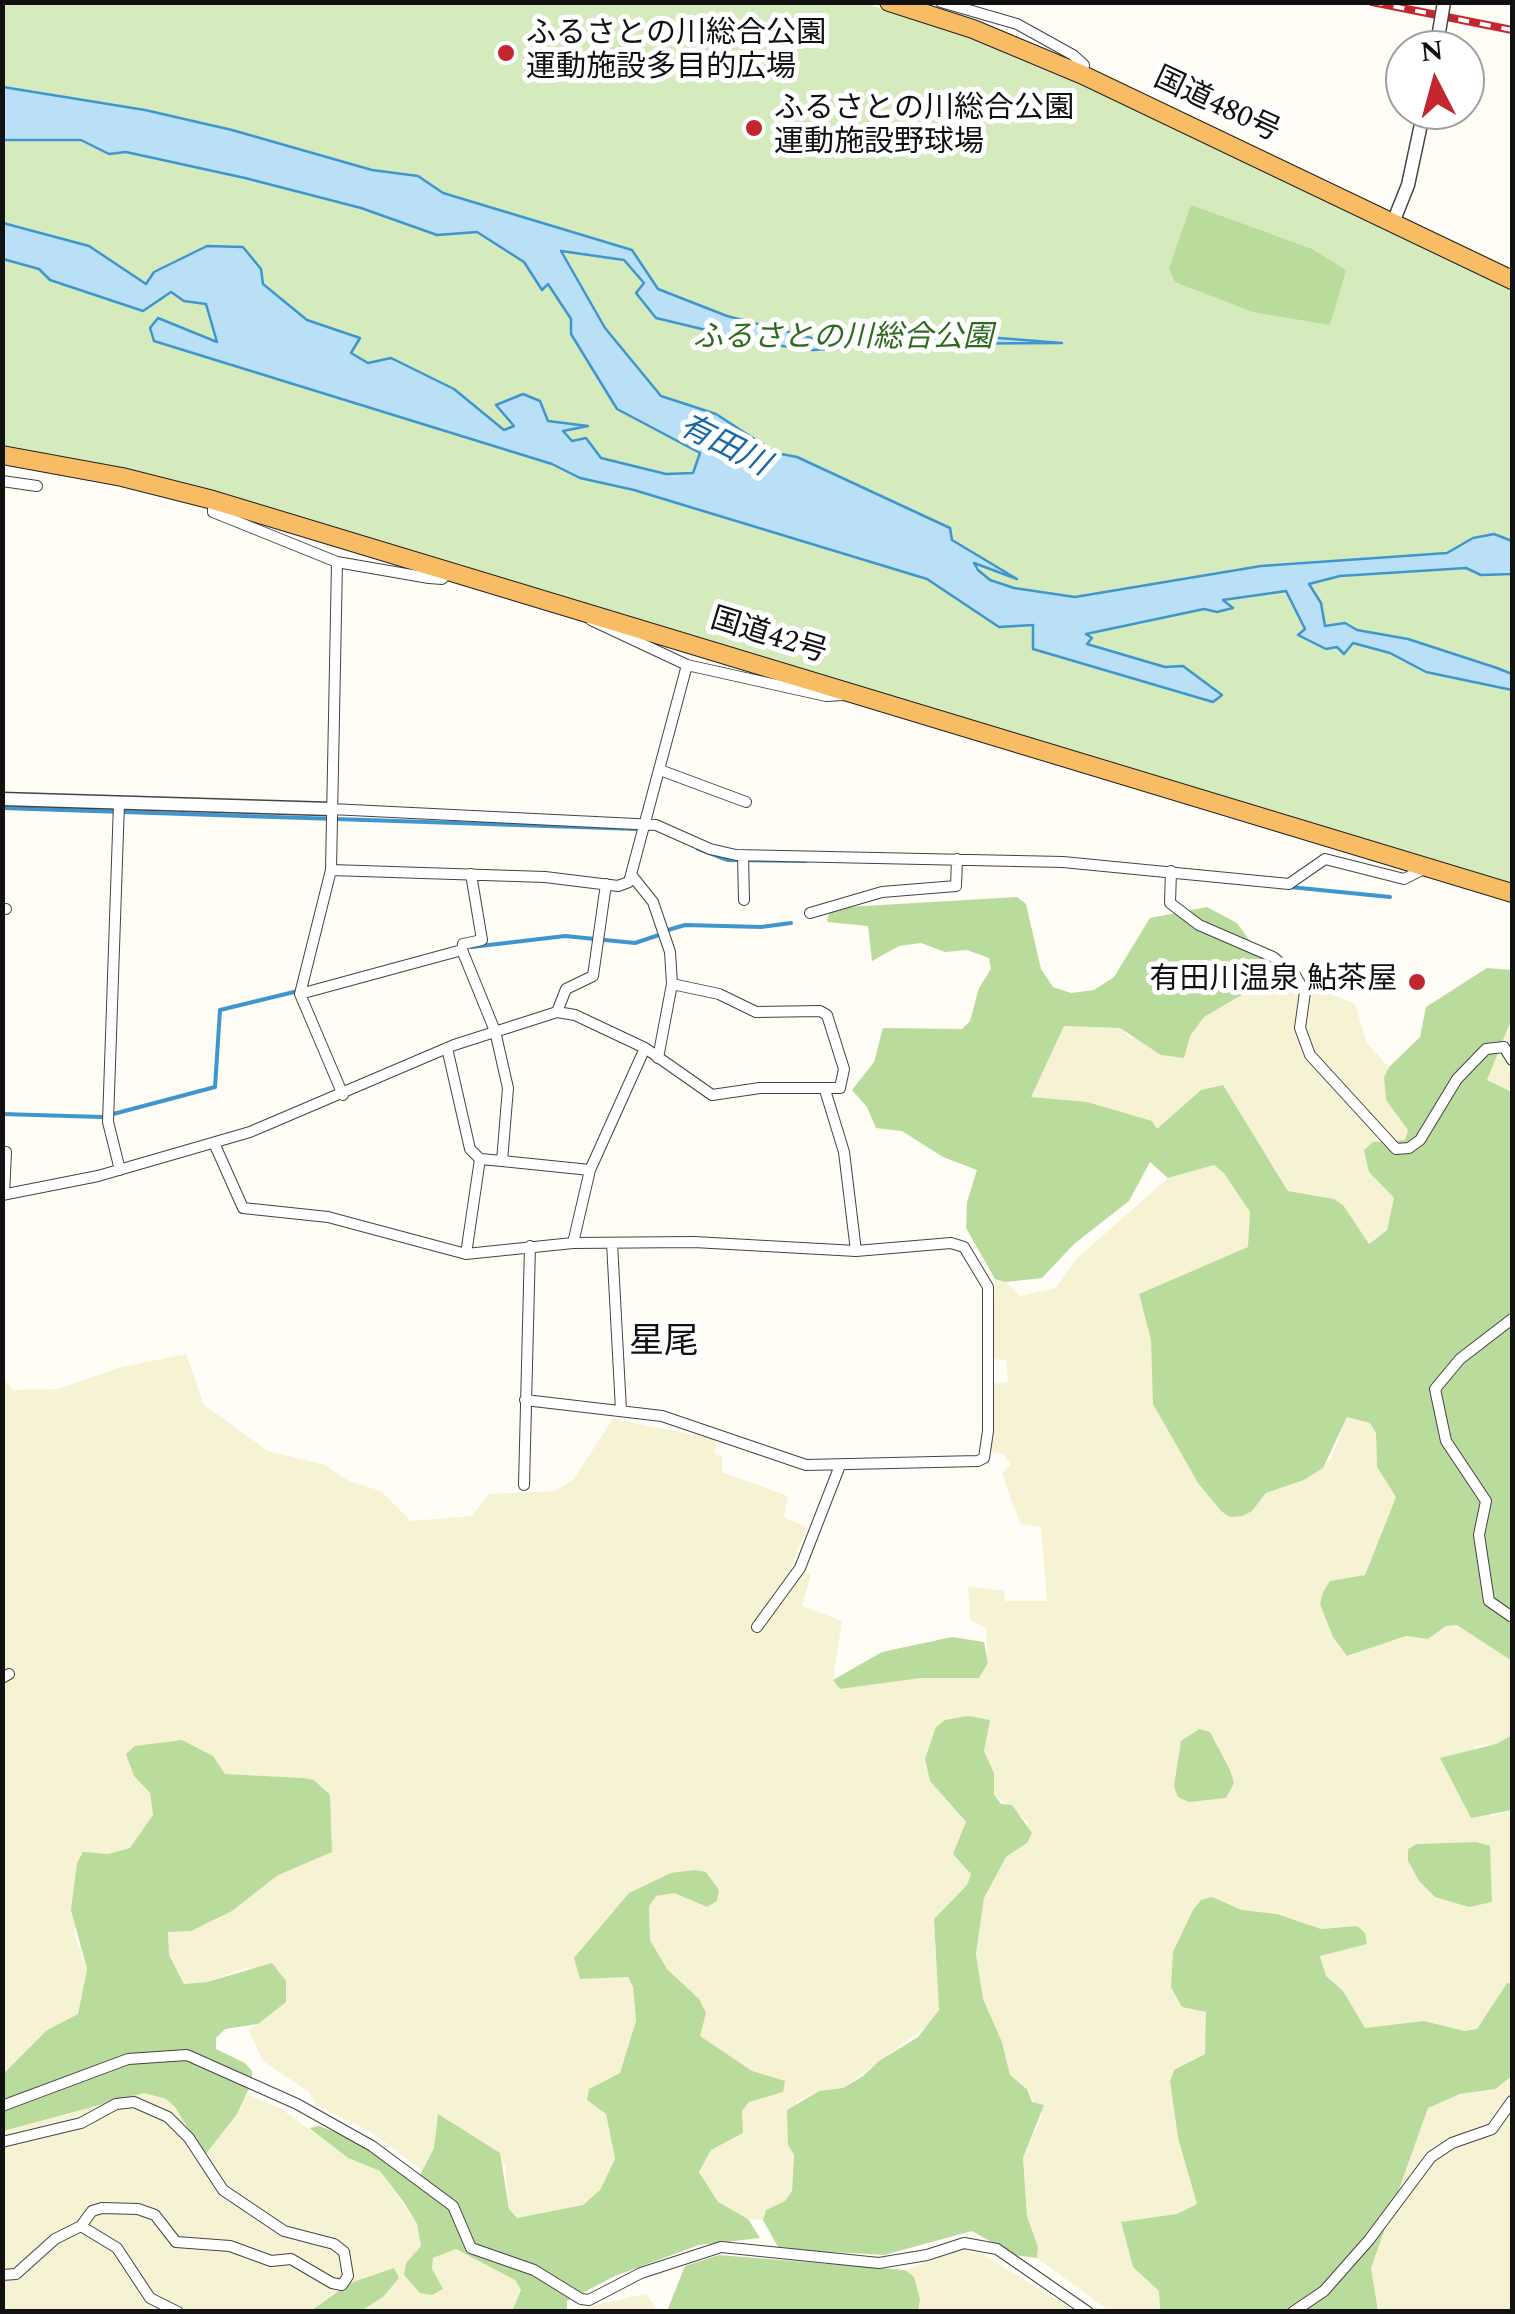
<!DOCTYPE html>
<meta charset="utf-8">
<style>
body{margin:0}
#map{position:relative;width:1515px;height:2314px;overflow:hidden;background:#fffdf5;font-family:Spectral,serif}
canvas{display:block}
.frame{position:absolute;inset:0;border:5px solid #111;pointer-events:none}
.north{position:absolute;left:1385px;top:30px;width:100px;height:100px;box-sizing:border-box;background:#fff;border:2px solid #a0a0a0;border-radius:50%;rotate:354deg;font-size:28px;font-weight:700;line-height:40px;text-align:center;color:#111}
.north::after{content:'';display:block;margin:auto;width:35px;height:45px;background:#c4262e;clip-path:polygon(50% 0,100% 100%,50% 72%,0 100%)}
</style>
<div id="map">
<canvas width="1515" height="2314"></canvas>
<div class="frame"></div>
<div class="north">N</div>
</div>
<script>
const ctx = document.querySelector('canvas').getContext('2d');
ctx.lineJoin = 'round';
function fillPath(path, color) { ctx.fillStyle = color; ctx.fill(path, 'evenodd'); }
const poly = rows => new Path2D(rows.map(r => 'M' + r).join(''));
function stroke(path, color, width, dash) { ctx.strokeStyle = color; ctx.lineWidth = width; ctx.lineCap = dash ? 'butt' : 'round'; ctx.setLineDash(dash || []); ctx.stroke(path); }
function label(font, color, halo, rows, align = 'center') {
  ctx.font = font + ' Spectral,"Noto Sans JP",serif'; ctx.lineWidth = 10; ctx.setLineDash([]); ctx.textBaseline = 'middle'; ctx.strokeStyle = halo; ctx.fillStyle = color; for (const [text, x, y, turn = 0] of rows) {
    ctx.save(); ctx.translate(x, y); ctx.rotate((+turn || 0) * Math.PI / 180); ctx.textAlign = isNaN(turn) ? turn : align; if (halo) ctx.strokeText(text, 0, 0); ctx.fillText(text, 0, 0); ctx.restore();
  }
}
fillPath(poly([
 [1270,969,1355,1004,1367,1043,1389,1067,1384,1077,1386,1100,1408,1129,1406,1140,1373,1142,1369,1172,1394,1198,1394,1209,1386,1230,1368,1244,1333,1199,1289,1191,1222,1085,1201,1090,1157,1130,1030,1097,1064,1026,1121,1028,1130,1038,1190,1036,1204,1017,1268,979],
 [1512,1018,1512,1092,1487,1080],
 [1214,1165,1224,1172,1250,1212,1249,1247,1139,1294,1151,1340,1154,1404,1198,1483,1221,1511,1252,1511,1266,1493,1304,1480,1331,1459,1347,1416,1370,1423,1376,1433,1377,1467,1396,1497,1365,1575,1330,1581,1348,1656,1406,1636,1428,1639,1447,1626,1458,1625,1512,1661,1512,1735,1496,1744,1474,1746,1490,1817,1512,1810,1512,1983,1507,1983,1477,2029,1466,2031,1424,2021,1364,2029,1343,1991,1326,1976,1320,1955,1357,1926,1321,1929,1277,1914,1242,1910,1212,1897,1208,2038,1205,2054,1174,2070,1170,2081,1178,2138,1197,2204,1177,2214,1121,2223,1133,2267,1159,2291,1160,2311,1109,2311,1037,2258,1038,2247,1027,2216,1023,2158,1042,2116,1027,2088,1010,2075,1002,2042,983,1999,976,1954,984,1898,1006,1857,1027,1843,1028,1822,994,1794,994,1773,984,1751,989,1720,930,1781,966,1823,971,1874,967,1885,934,1919,939,2010,934,2021,843,2088,819,2091,796,2102,792,2191,786,2201,766,2210,763,2220,748,2219,718,2203,699,2172,711,2150,743,2133,742,2111,749,2102,783,2092,699,2036,698,1999,667,1969,650,1940,649,1906,656,1896,674,1893,707,1907,671,1873,580,1979,627,1977,633,1987,636,2022,620,2073,589,2089,606,2114,615,2159,600,2190,583,2206,517,2218,509,2209,505,2164,434,2148,423,2171,369,2131,316,2105,309,2092,263,2061,248,2029,258,2024,248,1967,207,1982,184,1984,169,1955,168,1932,232,1911,278,1875,303,1778,224,1774,213,1756,134,1776,150,1793,153,1815,131,1848,108,1854,84,1853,74,1934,87,1969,78,2014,47,2030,3,2074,3,1377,13,1390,58,1389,118,1368,186,1354,204,1405,268,1451,325,1465,349,1481,381,1491,411,1521,472,1516,489,1494,555,1491,573,1480,613,1419,716,1439,715,1454,722,1457,722,1472,788,1496,784,1517,807,1527,791,1568,811,1574,802,1606,842,1621,833,1680,839,1689,921,1678,979,1678,988,1663,986,1628,970,1620,968,1586,1004,1591,1005,1601,1047,1601,1041,1527,1020,1524,1002,1473,1011,1464,1003,1454,991,1452,991,1384,1008,1382,1006,1360,991,1359,995,1279,1006,1282,1020,1296,1056,1288,1076,1259,1168,1178],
 [1476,1842,1435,1897,1419,1881,1408,1861,1408,1849,1418,1844],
 [1512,2076,1512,2311,1378,2311,1371,2268,1428,2108,1460,2094,1495,2089],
 [143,2093,166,2099,175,2107,237,2114,247,2094,280,2108,348,2158,380,2171,417,2224,421,2247,406,2263,432,2269,433,2258,456,2249,515,2280,521,2290,512,2311,361,2311,383,2297,398,2278,394,2268,350,2283,309,2311,3,2311,2,2131],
 [960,2250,981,2253,1075,2311,918,2311,920,2299,905,2270],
 [646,2294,659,2311,567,2311]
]), '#f6f3d4');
fillPath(poly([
 [2,3,865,3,1026,56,1512,288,1512,884,907,703,3,450]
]), '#d5ebbd');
fillPath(poly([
 [1191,205,1312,249,1346,270,1330,325,1253,312,1175,282,1169,268],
 [1017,897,1026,904,1041,969,1053,987,1071,993,1094,990,1114,977,1150,918,1207,907,1237,923,1270,969,1269,979,1204,1017,1190,1036,1184,1058,1161,1055,1120,1028,1064,1026,1031,1097,1087,1102,1152,1121,1157,1129,1201,1090,1223,1085,1288,1191,1334,1199,1343,1205,1369,1244,1387,1230,1394,1198,1369,1172,1364,1150,1373,1142,1405,1140,1408,1130,1386,1100,1384,1077,1389,1067,1420,1037,1426,1007,1487,968,1512,970,1512,1018,1487,1080,1512,1092,1512,1661,1457,1625,1446,1626,1428,1639,1406,1636,1347,1656,1333,1637,1320,1604,1323,1592,1330,1581,1365,1575,1396,1497,1377,1467,1376,1433,1370,1423,1347,1417,1323,1468,1304,1480,1266,1493,1252,1511,1242,1516,1230,1517,1221,1511,1198,1483,1153,1404,1151,1340,1139,1294,1248,1247,1250,1212,1224,1173,1214,1165,1168,1178,1150,1162,1129,1201,1074,1244,1042,1278,1006,1282,995,1279,966,1228,967,1202,977,1170,943,1157,902,1131,876,1128,867,1107,852,1090,874,1062,883,1028,962,1029,970,1021,979,988,991,969,989,958,967,950,945,952,921,943,899,946,872,961,868,926,827,922,830,908],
 [952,1637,984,1642,988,1663,979,1678,921,1678,840,1689,833,1680,882,1652],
 [968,1716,990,1720,984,1751,994,1773,994,1794,1001,1804,1012,1805,1032,1833,1027,1843,1006,1857,984,1898,976,1954,983,1999,1002,2042,1010,2075,1027,2089,1032,2102,1044,2105,1023,2158,1027,2216,1038,2247,1037,2258,1014,2255,972,2231,884,2255,779,2249,763,2220,766,2210,785,2201,792,2191,794,2155,788,2145,787,2110,819,2091,843,2088,863,2076,879,2061,918,2037,939,2010,934,1919,967,1885,971,1874,953,1854,966,1822,930,1781,925,1759,936,1727,945,1720],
 [1199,1729,1210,1732,1230,1770,1234,1783,1226,1798,1189,1802,1178,1797,1174,1786,1181,1741],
 [1512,1735,1512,1810,1471,1818,1440,1758,1496,1744],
 [182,1740,213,1756,225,1774,303,1778,314,1780,330,1795,332,1852,278,1875,232,1911,191,1931,168,1932,169,1955,184,1984,207,1982,272,1963,286,1981,286,2002,258,2024,225,2029,216,2038,216,2049,245,2063,252,2071,252,2082,237,2114,205,2155,175,2107,166,2099,144,2093,3,2131,3,2074,47,2030,78,2014,87,1969,71,1910,77,1863,83,1852,108,1854,130,1848,153,1815,150,1793,134,1776,126,1754,135,1746],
 [1476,1842,1490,1846,1492,1902,1469,1907,1435,1897,1419,1881,1408,1861,1408,1849,1417,1844],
 [694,1870,706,1872,719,1890,717,1901,707,1907,674,1893,656,1896,649,1906,650,1940,667,1969,699,1999,706,2013,700,2036,752,2071,785,2081,783,2092,749,2102,742,2111,743,2133,711,2150,699,2172,718,2202,748,2219,760,2238,699,2245,615,2276,567,2301,567,2311,512,2311,521,2290,515,2280,456,2249,433,2258,432,2269,443,2289,432,2295,420,2293,404,2275,406,2263,421,2246,417,2224,405,2204,380,2171,348,2158,309,2128,319,2126,341,2134,418,2179,434,2148,438,2114,500,2153,509,2209,517,2218,583,2205,600,2190,615,2159,606,2114,587,2100,589,2089,620,2073,636,2021,633,1987,628,1977,580,1979,574,1958,629,1893,671,1873],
 [1212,1897,1242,1910,1277,1914,1321,1929,1357,1926,1365,1933,1367,1944,1320,1956,1326,1976,1343,1991,1365,2028,1424,2021,1465,2031,1477,2029,1507,1983,1512,1983,1512,2076,1495,2089,1460,2094,1428,2108,1371,2268,1378,2311,1160,2311,1159,2291,1133,2267,1121,2222,1177,2214,1197,2204,1178,2138,1170,2081,1174,2070,1205,2054,1206,2012,1182,2007,1171,1987,1173,1952,1193,1910,1201,1900],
 [719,2255,905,2270,914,2277,920,2299,918,2311,667,2311,685,2266],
 [394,2268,399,2278,383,2297,361,2311,309,2312,350,2283]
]), '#b9dc9c');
const water = poly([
 [3,87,145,110,232,130,372,170,418,176,443,193,632,250,658,289,727,316,823,341,856,334,936,333,1062,343,897,344,813,350,760,343,656,318,636,293,644,283,624,260,561,251,605,328,661,396,716,414,776,453,797,457,950,528,952,540,1017,579,974,563,978,570,990,580,1014,588,1075,597,1261,566,1447,553,1473,538,1494,534,1512,541,1512,574,1481,575,1466,568,1340,576,1309,584,1321,603,1325,626,1345,623,1357,630,1408,639,1497,668,1512,674,1512,690,1426,672,1390,653,1353,643,1344,654,1337,647,1326,649,1298,635,1305,629,1286,591,1223,600,1233,608,1217,612,1204,609,1086,634,1092,638,1087,644,1165,667,1183,666,1222,695,1213,702,1033,649,1033,625,999,627,927,579,634,490,580,478,552,464,154,341,150,328,158,318,217,342,206,304,184,301,171,292,143,311,50,280,39,269,3,259,3,223,89,246,146,284,154,272,207,246,243,247,261,269,263,284,307,320,360,338,351,353,368,363,391,358,454,389,504,430,514,426,496,405,523,394,540,401,548,421,588,426,563,431,572,441,586,438,601,458,666,474,693,473,700,453,617,409,571,334,571,319,548,284,542,290,524,262,477,232,437,235,361,208,245,178,126,152,109,154,81,140,3,140,3,87]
]);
fillPath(water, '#b9e0f7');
stroke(water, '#3f96cf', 2.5);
stroke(poly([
 [2,808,638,829],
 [698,849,727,860,806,861],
 [1290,887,1390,897],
 [668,930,685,925,761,927,791,923],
 [472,947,565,936,635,943,659,935],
 [2,1114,102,1117,215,1087,220,1010,298,991]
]), '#3f96cf', 4);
const minor = poly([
 [941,2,1017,24,1073,55,1084,65,1083,75],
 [2,481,37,486],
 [213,500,213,512,337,562,429,578,442,579,450,571],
 [337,562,331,870,300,994,343,1095],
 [591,620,687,665,826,696,844,695],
 [660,770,746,802],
 [119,803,108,1122,120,1170],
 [331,809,656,825,710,849,736,855,1063,862,1289,884,1325,859,1404,879,1424,869],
 [743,855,744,900],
 [331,870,545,877,618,886,629,882,687,665],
 [1171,871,1170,903,1199,925,1273,957,1295,975,1305,992,1300,1028,1310,1055,1396,1149,1409,1148,1420,1140,1457,1079,1486,1049,1504,1047,1512,1060],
 [633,877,653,902,670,952,672,984,658,1058],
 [2,909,6,909],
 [810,913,882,892,956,886,957,859],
 [462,950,495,1031,508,1088,502,1161,590,1170,573,1243],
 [300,994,462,950,463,944,482,940,471,874],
 [557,1012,575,1015,645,1048,712,1095,760,1088,840,1088,844,1069,827,1015,820,1011,756,1012,719,994,672,984],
 [447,1048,470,1149,480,1159],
 [825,1090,844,1152,856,1251],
 [214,1143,243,1208,328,1217,466,1254,573,1243,694,1242,856,1251,951,1243,964,1247,988,1287,988,1431,984,1458,978,1461,806,1465,662,1416,525,1400],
 [2,1152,6,1152,4,1194],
 [590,1170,645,1048],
 [2,1195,98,1176,250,1132,454,1045,557,1012,566,989,593,976,606,884],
 [612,1243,621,1410],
 [466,1254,480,1159,502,1161],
 [1512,1319,1460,1359,1435,1389,1446,1441,1486,1501,1479,1535,1489,1601,1512,1617],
 [524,1485,530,1246],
 [757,1627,800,1568,839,1468],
 [2,1678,9,1674],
 [2,2106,128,2059,187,2055,297,2104,372,2146,453,2206,471,2248,534,2270,581,2299,589,2300,641,2273,721,2247,879,2263,927,2255,964,2243,997,2249,1088,2312],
 [2,2142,81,2123,116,2104,134,2102,168,2117,189,2138,223,2190,284,2231,334,2244,344,2252,348,2276,342,2285,332,2283,291,2259,271,2261,230,2246,176,2242,155,2215,138,2209,102,2208,92,2211,81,2226,55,2239,16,2274,2,2275],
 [81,2226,117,2248,150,2298,178,2312],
 [1293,2312,1324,2291,1369,2240,1431,2157,1452,2143,1492,2129,1512,2101]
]);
const tertiary = poly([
 [1394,220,1408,185,1424,110],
 [2,799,331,809]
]);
const trunk = poly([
 [889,2,973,29,1083,75,1512,280],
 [2,455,122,477,213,500,1512,893]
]);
stroke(minor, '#444', 12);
stroke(tertiary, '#444', 15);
stroke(trunk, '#222', 20);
stroke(minor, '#fff', 10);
stroke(tertiary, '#fff', 12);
stroke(trunk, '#f7bc64', 18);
const rail = poly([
 [1372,2,1512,30]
]);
stroke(rail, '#c4262e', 8);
stroke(rail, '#fff', 4, [11]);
const tertiaryBridge = poly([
 [1436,50,1444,2]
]);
stroke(tertiaryBridge, '#444', 15, []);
stroke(tertiaryBridge, '#fff', 12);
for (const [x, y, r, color] of [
 [506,53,10,"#c4262e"],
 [754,128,10,"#c4262e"],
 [1417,982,10,"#c4262e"]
]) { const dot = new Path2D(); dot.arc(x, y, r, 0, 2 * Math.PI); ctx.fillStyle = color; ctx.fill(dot); stroke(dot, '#fff', 4); }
label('30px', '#111', '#fff', [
 ["ふるさとの川総合公園",526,36],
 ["運動施設多目的広場",526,70],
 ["ふるさとの川総合公園",774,111],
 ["運動施設野球場",774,145],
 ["有田川温泉 鮎茶屋",1397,982,"right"]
], 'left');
label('30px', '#111', '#fff', [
 ["国道480号",1216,107,25],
 ["国道42号",768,638,17]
]);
label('italic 30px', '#2f6b1f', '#fff', [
 ["ふるさとの川総合公園",843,340]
]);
label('italic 32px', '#1768a6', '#fff', [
 ["有田川",723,448,27]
]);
label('35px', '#111', '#fff', [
 ["星尾",664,1345]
]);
</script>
